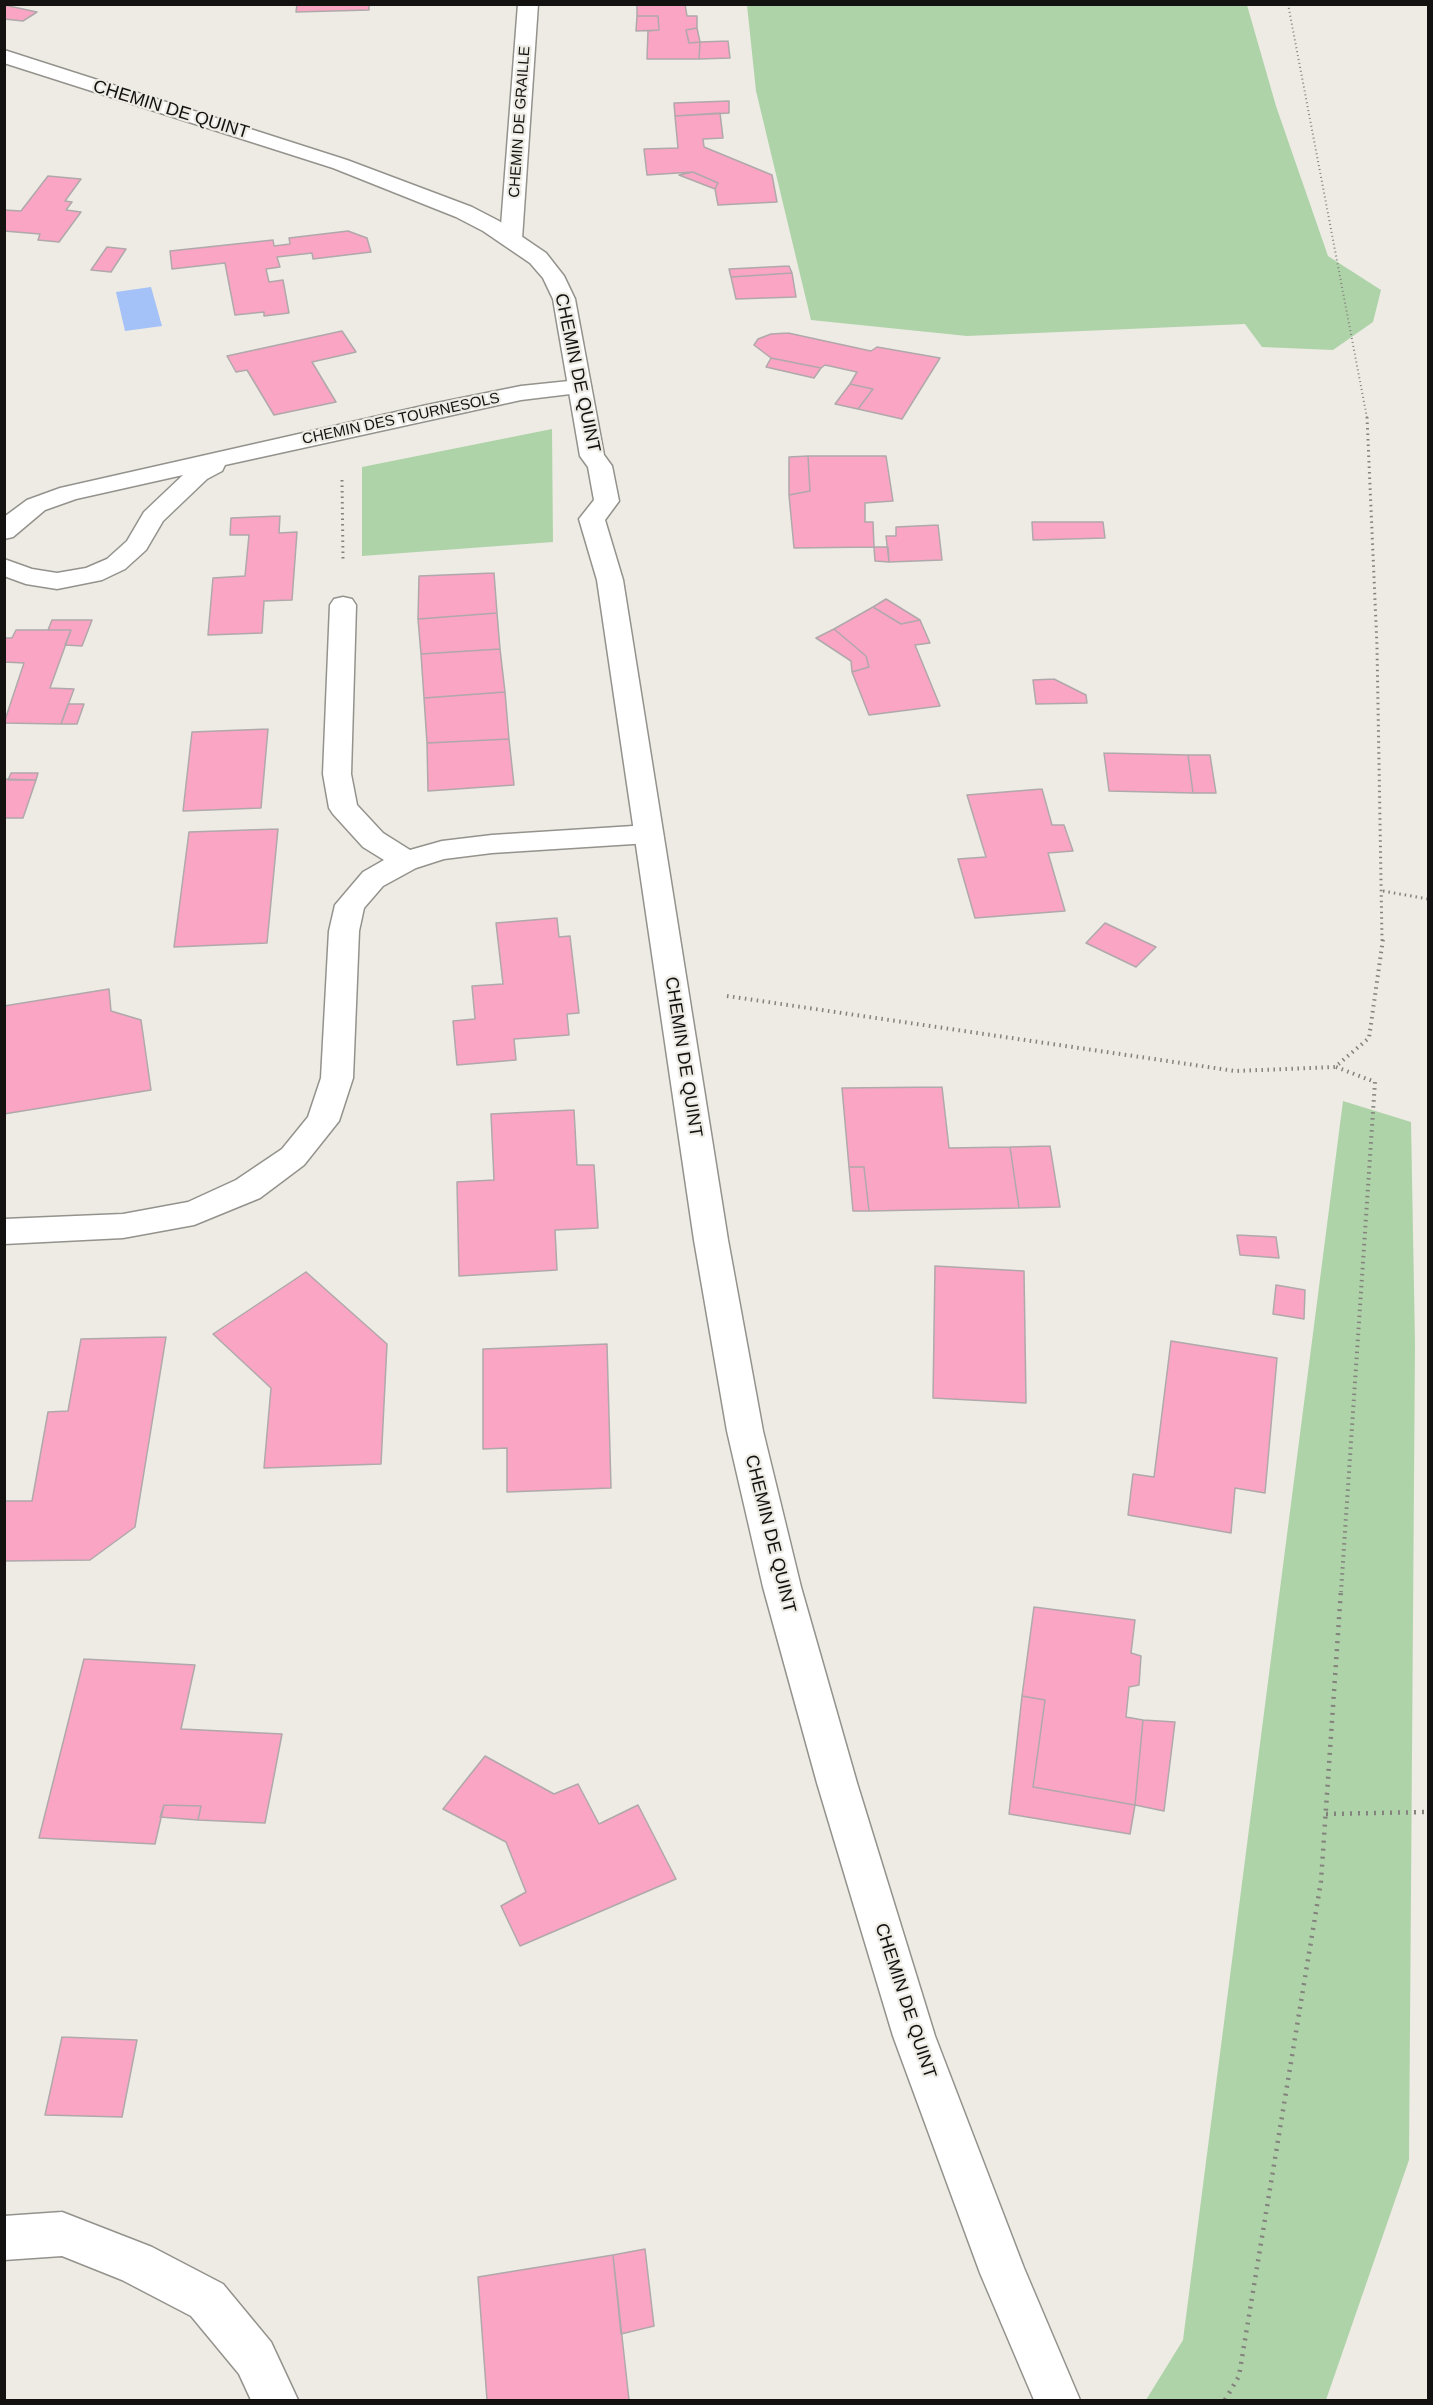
<!DOCTYPE html>
<style>
body{margin:0}
#map{position:relative;width:1433px;height:2405px;overflow:hidden;background:#edebe4;font-family:Helvetica,sans-serif}
canvas{display:block}
.frame{position:absolute;inset:0;border:6px solid #131210;pointer-events:none}
</style>
<div id="map">
<canvas width="1433" height="2405"></canvas>
<div class="frame"></div>
</div>
<script>
const ctx = document.querySelector('canvas').getContext('2d');
ctx.lineJoin = 'round';
function fillPath(path, color) { ctx.fillStyle = color; ctx.fill(path, 'evenodd'); }
const poly = rows => new Path2D(rows.map(r => 'M' + r).join(''));
function stroke(path, color, width, dash) { ctx.strokeStyle = color; ctx.lineWidth = width; ctx.lineCap = dash ? 'butt' : 'round'; ctx.setLineDash(dash || []); ctx.stroke(path); }
function label(font, color, halo, rows, align = 'center') {
  ctx.font = font + ' Helvetica,sans-serif'; ctx.lineWidth = 4.5; ctx.setLineDash([]); ctx.textBaseline = 'middle'; ctx.strokeStyle = halo; ctx.fillStyle = color; for (const [text, x, y, turn = 0] of rows) {
    ctx.save(); ctx.translate(x, y); ctx.rotate((+turn || 0) * Math.PI / 180); ctx.textAlign = isNaN(turn) ? turn : align; if (halo) ctx.strokeText(text, 0, 0); ctx.fillText(text, 0, 0); ctx.restore();
  }
}
fillPath(poly([
 [747,5,1247,5,1276,106,1328,256,1381,290,1373,322,1333,350,1262,347,1245,324,967,336,811,320,756,91],
 [552,429,553,542,362,556,362,467],
 [1343,1101,1411,1122,1415,1344,1409,2160,1326,2400,1146,2400,1183,2340]
]), '#afd3a9');
fillPath(poly([
 [151,287,162,326,125,331,116,292]
]), '#a4c1f8');
const building = poly([
 [297,4,369,4,369,10,296,12,297,4],
 [637,4,685,4,687,16,697,16,697,28,686,30,689,43,700,42,699,59,647,59,648,31,659,30,658,16,637,16,637,4],
 [4,5,37,12,23,21,4,19,4,5],
 [637,16,658,16,659,30,636,31,637,16],
 [697,28,700,42,689,43,686,30,697,28],
 [728,41,730,58,699,59,700,42,728,41],
 [729,101,729,113,675,116,674,103,729,101],
 [720,113,723,138,703,139,704,147,772,175,777,202,718,205,715,189,718,183,693,172,647,175,644,149,678,148,675,116,720,113],
 [693,172,718,183,715,189,679,175,693,172],
 [48,176,81,179,65,201,72,202,66,210,81,212,59,242,38,240,40,234,4,231,4,210,21,211,48,176],
 [348,231,367,238,371,252,313,259,312,253,277,257,280,267,266,269,269,282,283,280,289,313,264,316,264,312,235,315,225,263,172,269,170,251,273,240,274,246,290,244,289,238,348,231],
 [107,247,126,249,111,272,91,270,107,247],
 [789,266,792,273,731,277,729,269,789,266],
 [792,273,796,297,736,299,731,277,792,273],
 [342,331,356,352,312,362,336,402,274,415,247,370,236,372,227,356,342,331],
 [788,333,871,351,877,347,940,358,902,419,858,409,873,389,850,384,857,372,825,365,821,368,771,358,754,345,758,339,771,334,788,333],
 [771,358,821,368,814,378,766,367,771,358],
 [850,384,873,389,858,409,835,404,850,384],
 [808,456,886,456,893,501,865,503,865,522,873,522,874,547,794,548,789,495,810,491,808,456],
 [808,456,810,491,789,495,789,457,808,456],
 [280,516,279,533,297,532,292,600,264,601,262,633,208,635,213,578,245,576,249,535,230,535,231,518,280,516],
 [1032,522,1103,522,1105,538,1033,540,1032,522],
 [938,525,942,560,889,562,886,536,896,536,896,527,938,525],
 [874,547,888,547,889,562,875,561,874,547],
 [494,573,497,613,418,619,419,576,494,573],
 [886,599,920,620,901,624,873,607,886,599],
 [873,607,901,624,920,620,930,643,915,645,940,706,869,715,852,672,869,667,866,656,834,629,873,607],
 [497,613,500,649,421,654,418,619,497,613],
 [52,620,92,620,82,646,65,645,71,630,48,630,52,620],
 [834,629,866,656,869,667,852,672,851,661,816,638,834,629],
 [16,630,71,630,50,688,74,689,61,724,4,723,24,663,4,662,4,638,12,638,16,630],
 [500,649,505,692,424,698,421,654,500,649],
 [1054,679,1086,695,1087,703,1036,704,1033,680,1054,679],
 [505,692,509,739,427,743,424,698,505,692],
 [68,704,84,704,77,724,61,724,68,704],
 [268,729,261,808,183,811,192,732,268,729],
 [509,739,514,785,428,791,427,743,509,739],
 [1104,753,1188,755,1193,793,1109,791,1104,753],
 [1188,755,1210,755,1216,793,1193,793,1188,755],
 [11,773,38,773,36,780,8,780,11,773],
 [4,779,36,780,23,818,5,818,4,820,4,779],
 [1042,789,1052,825,1064,825,1073,851,1048,853,1065,911,975,918,958,859,986,857,967,795,1042,789],
 [278,829,267,943,174,947,189,832,278,829],
 [557,918,559,937,570,936,579,1013,567,1014,569,1035,514,1039,516,1060,457,1065,453,1021,475,1019,472,986,503,984,496,923,557,918],
 [1105,923,1156,947,1136,967,1086,943,1105,923],
 [109,989,111,1011,141,1020,151,1090,4,1114,4,1006,109,989],
 [942,1087,949,1148,1010,1147,1019,1208,869,1211,864,1167,849,1167,842,1088,942,1087],
 [574,1110,577,1165,594,1165,598,1228,555,1230,557,1270,459,1276,457,1182,494,1180,491,1114,574,1110],
 [1050,1146,1060,1207,1019,1208,1010,1147,1050,1146],
 [849,1167,864,1167,869,1211,853,1211,849,1167],
 [1237,1235,1276,1237,1279,1258,1240,1255,1237,1235],
 [935,1266,1024,1271,1026,1403,933,1398,935,1266],
 [306,1272,387,1344,381,1464,264,1468,271,1388,213,1334,306,1272],
 [1276,1285,1305,1290,1304,1319,1273,1314,1276,1285],
 [166,1337,135,1527,90,1560,4,1561,4,1501,32,1501,48,1412,68,1411,81,1339,166,1337],
 [1171,1341,1277,1358,1265,1493,1235,1488,1231,1533,1128,1515,1133,1474,1154,1477,1171,1341],
 [607,1344,611,1488,507,1492,507,1448,483,1449,483,1349,607,1344],
 [1034,1607,1135,1620,1131,1653,1141,1656,1139,1685,1129,1687,1126,1717,1143,1720,1135,1805,1033,1787,1045,1700,1022,1696,1034,1607],
 [84,1659,195,1665,181,1729,282,1734,265,1823,198,1820,201,1806,164,1805,155,1844,39,1838,84,1659],
 [1022,1696,1045,1700,1033,1787,1135,1805,1130,1834,1009,1814,1022,1696],
 [1143,1720,1175,1722,1164,1811,1135,1805,1143,1720],
 [485,1756,554,1794,578,1784,599,1824,638,1805,676,1879,520,1946,501,1906,526,1892,506,1842,443,1809,485,1756],
 [164,1805,201,1806,198,1820,160,1817,164,1805],
 [62,2037,137,2040,122,2117,45,2115,62,2037],
 [645,2249,654,2326,621,2334,613,2255,645,2249],
 [613,2255,629,2400,487,2400,478,2277,613,2255]
]);
fillPath(building, '#f9a5c3');
stroke(building, '#b0a8aa', 1.5);
const minor = poly([
 [518,4,538,4,522,239,519,244,511,246,503,244,500,239,518,4],
 [579,380,587,382,591,387,587,392,521,400,225,465,222,471,207,479,163,521,146,550,125,569,102,580,57,589,26,584,4,576,4,559,32,569,57,573,86,568,107,559,127,541,144,512,183,475,76,499,45,510,13,537,4,539,4,517,27,500,60,488,427,405,521,386,579,380],
 [343,597,352,599,356,605,351,774,357,805,383,833,410,850,442,841,492,835,649,825,659,827,663,834,659,841,649,843,492,853,444,859,416,868,383,886,364,908,359,931,353,1078,339,1121,304,1165,260,1198,194,1225,123,1238,4,1244,4,1219,123,1214,188,1202,236,1180,282,1149,308,1117,321,1078,329,931,335,905,363,872,384,860,363,847,333,814,329,808,323,774,330,605,334,599,343,597],
 [62,2212,152,2247,223,2284,271,2342,298,2400,251,2400,239,2374,191,2316,122,2280,62,2256,4,2260,4,2216,62,2212]
]);
const tertiary = poly([
 [4,50,347,160,472,207,499,221,546,253,564,276,575,299,604,455,612,466,619,501,605,520,623,580,728,1240,763,1431,801,1587,857,1783,935,2036,1024,2268,1080,2400,1034,2400,980,2273,893,2036,817,1783,763,1587,727,1431,694,1240,597,580,579,519,594,500,588,467,580,456,553,299,543,278,530,263,483,231,456,217,333,168,4,63,4,50]
]);
stroke(minor, '#94928c', 3);
stroke(tertiary, '#94928c', 3);
stroke(poly([
 [1288,4,1367,418]
]), '#83827d', 2, [1, 3]);
stroke(poly([
 [1367,417,1377,646,1382,940],
 [342,480,343,559],
 [1383,891,1428,899]
]), '#83827d', 3, [1.5, 4]);
stroke(poly([
 [727,996,1235,1071,1335,1067,1369,1038,1383,939],
 [1336,1067,1375,1082,1341,1592]
]), '#83827d', 4, [1.5, 4.5]);
stroke(poly([
 [1326,1814,1428,1812],
 [1225,2400,1239,2376,1321,1881,1341,1590]
]), '#83827d', 4.5, [2, 6]);
fillPath(minor, '#fff');
fillPath(tertiary, '#fff');
label('15px', '#131210', '#edebe4', [
 ["CHEMIN DE GRAILLE",520,122,-86],
 ["CHEMIN DES TOURNESOLS",401,419,-12]
]);
label('18px', '#131210', '#edebe4', [
 ["CHEMIN DE QUINT",171,110,17],
 ["CHEMIN DE QUINT",577,373,78],
 ["CHEMIN DE QUINT",683,1057,81],
 ["CHEMIN DE QUINT",770,1534,76],
 ["CHEMIN DE QUINT",905,2001,72]
]);
</script>
